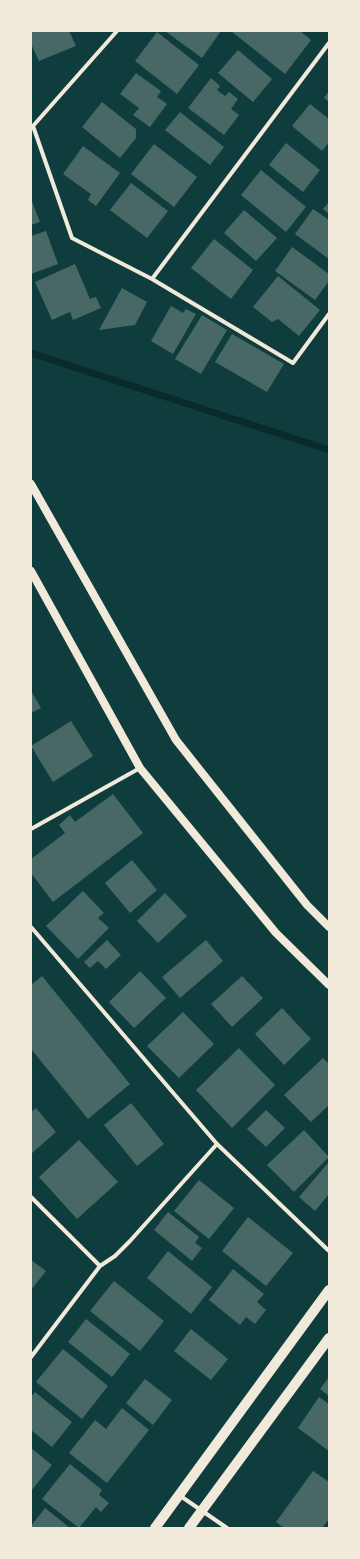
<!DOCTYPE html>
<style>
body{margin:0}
#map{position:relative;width:360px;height:1559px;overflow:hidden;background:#0f3d3e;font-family:Barlow,sans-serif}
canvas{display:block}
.frame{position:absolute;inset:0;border:32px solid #f1e9da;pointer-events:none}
</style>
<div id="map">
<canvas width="360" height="1559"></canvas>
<div class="frame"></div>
</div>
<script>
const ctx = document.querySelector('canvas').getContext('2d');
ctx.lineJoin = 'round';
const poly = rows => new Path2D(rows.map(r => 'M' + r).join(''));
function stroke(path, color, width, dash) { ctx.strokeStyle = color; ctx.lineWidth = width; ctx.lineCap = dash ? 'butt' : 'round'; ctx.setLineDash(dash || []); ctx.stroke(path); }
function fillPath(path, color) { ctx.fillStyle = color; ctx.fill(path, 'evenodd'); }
stroke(poly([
 [31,353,329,450]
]), '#0a2a2b', 7);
fillPath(poly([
 [31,31,69,31,76,46,39,61,31,44],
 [165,31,221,31,202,58],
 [231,31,300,31,311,40,285,74],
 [157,32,199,65,177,94,135,61],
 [238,50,272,79,253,102,218,73],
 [136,73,161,91,157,97,167,104,150,127,133,115,139,108,120,94],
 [211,78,220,86,217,90,225,96,229,92,238,99,231,109,239,115,224,135,188,108],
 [329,91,329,102,324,98],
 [102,102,136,129,136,138,120,158,82,127],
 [310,104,329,119,329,142,322,151,292,126],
 [180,112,224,147,210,165,165,130],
 [286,143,320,170,303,192,269,165],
 [154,144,197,177,174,207,131,174],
 [83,146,120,173,96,206,88,200,91,194,63,174],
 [261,170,306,207,286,232,241,195],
 [131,183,168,211,147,238,110,210],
 [31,199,40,222,31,225],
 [329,202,329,214,323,209],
 [313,209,329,220,329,259,295,234],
 [244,210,277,238,256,261,224,233],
 [46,231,58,264,31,274,31,236],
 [214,239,253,270,231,299,191,268],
 [292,247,329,274,329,281,315,300,275,271],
 [75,264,90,299,96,297,101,308,73,320,70,312,52,320,35,282],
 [278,276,320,310,299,336,278,319,272,322,253,307],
 [122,288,147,302,135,325,99,330],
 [171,306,183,313,186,309,196,314,173,354,151,341],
 [202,315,227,330,201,374,175,359],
 [232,334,284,364,267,392,215,362],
 [31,691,41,708,31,713],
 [71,721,93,756,53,782,31,746],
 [113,794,143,833,53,902,31,873,31,859,65,833,59,825,70,815,75,822],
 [132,860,157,890,130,913,105,883],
 [83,891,104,913,98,918,109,928,78,959,46,926],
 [165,893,187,916,158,943,137,921],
 [107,940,121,955,106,969,98,961,90,968,84,962],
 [206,940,223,961,180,998,162,977],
 [140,971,166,998,134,1028,109,1002],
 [42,976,130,1084,88,1119,31,1049,31,985],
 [242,976,263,998,232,1027,211,1004],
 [282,1008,311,1039,284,1065,255,1034],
 [183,1012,214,1044,179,1078,147,1046],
 [239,1048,275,1085,232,1128,196,1090],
 [323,1058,329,1064,329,1105,311,1122,284,1095],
 [131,1103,164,1144,137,1166,104,1125],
 [36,1108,56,1132,31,1154,31,1112],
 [266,1110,285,1128,266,1147,247,1129],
 [304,1130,329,1157,294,1192,267,1165],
 [79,1140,118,1182,77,1219,39,1177],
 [328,1163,329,1164,329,1194,315,1211,299,1197],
 [199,1180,234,1208,209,1239,174,1211],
 [168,1212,199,1237,195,1243,202,1248,192,1261,154,1230],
 [248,1217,293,1253,266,1286,222,1251],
 [168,1251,212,1287,191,1314,147,1278],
 [31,1260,46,1271,31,1290],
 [233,1269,264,1294,257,1302,266,1310,255,1324,246,1317,240,1325,209,1300],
 [114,1281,164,1321,140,1351,90,1311],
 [86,1319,130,1354,112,1377,68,1342],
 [191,1329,228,1359,211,1380,174,1351],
 [63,1349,108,1386,82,1419,36,1382],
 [329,1377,329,1396,320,1389],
 [145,1379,172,1400,153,1425,126,1403],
 [35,1392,72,1422,52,1447,31,1430,31,1397],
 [319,1397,329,1404,329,1451,298,1428],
 [122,1408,149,1430,107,1483,69,1453,95,1420,106,1429],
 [31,1448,52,1465,31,1491],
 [70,1464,102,1490,99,1495,109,1503,101,1512,96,1507,79,1528,42,1499],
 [313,1471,329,1482,329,1519,322,1528,284,1528,276,1522],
 [45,1508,70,1528,31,1528,31,1526]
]), '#486865');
stroke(poly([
 [117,31,33,126,72,238,152,279,329,43],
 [152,279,293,363,329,314],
 [31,829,140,768],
 [31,927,217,1144,329,1251],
 [31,1197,100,1266,31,1357],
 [100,1266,115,1256,130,1241,217,1144],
 [179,1495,227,1528]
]), '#f1e9da', 4);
stroke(poly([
 [31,484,176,740,307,905,329,927],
 [31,571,140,768,276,933,329,985]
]), '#f1e9da', 8);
stroke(poly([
 [155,1528,329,1290],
 [189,1528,329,1338]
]), '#f1e9da', 10);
</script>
